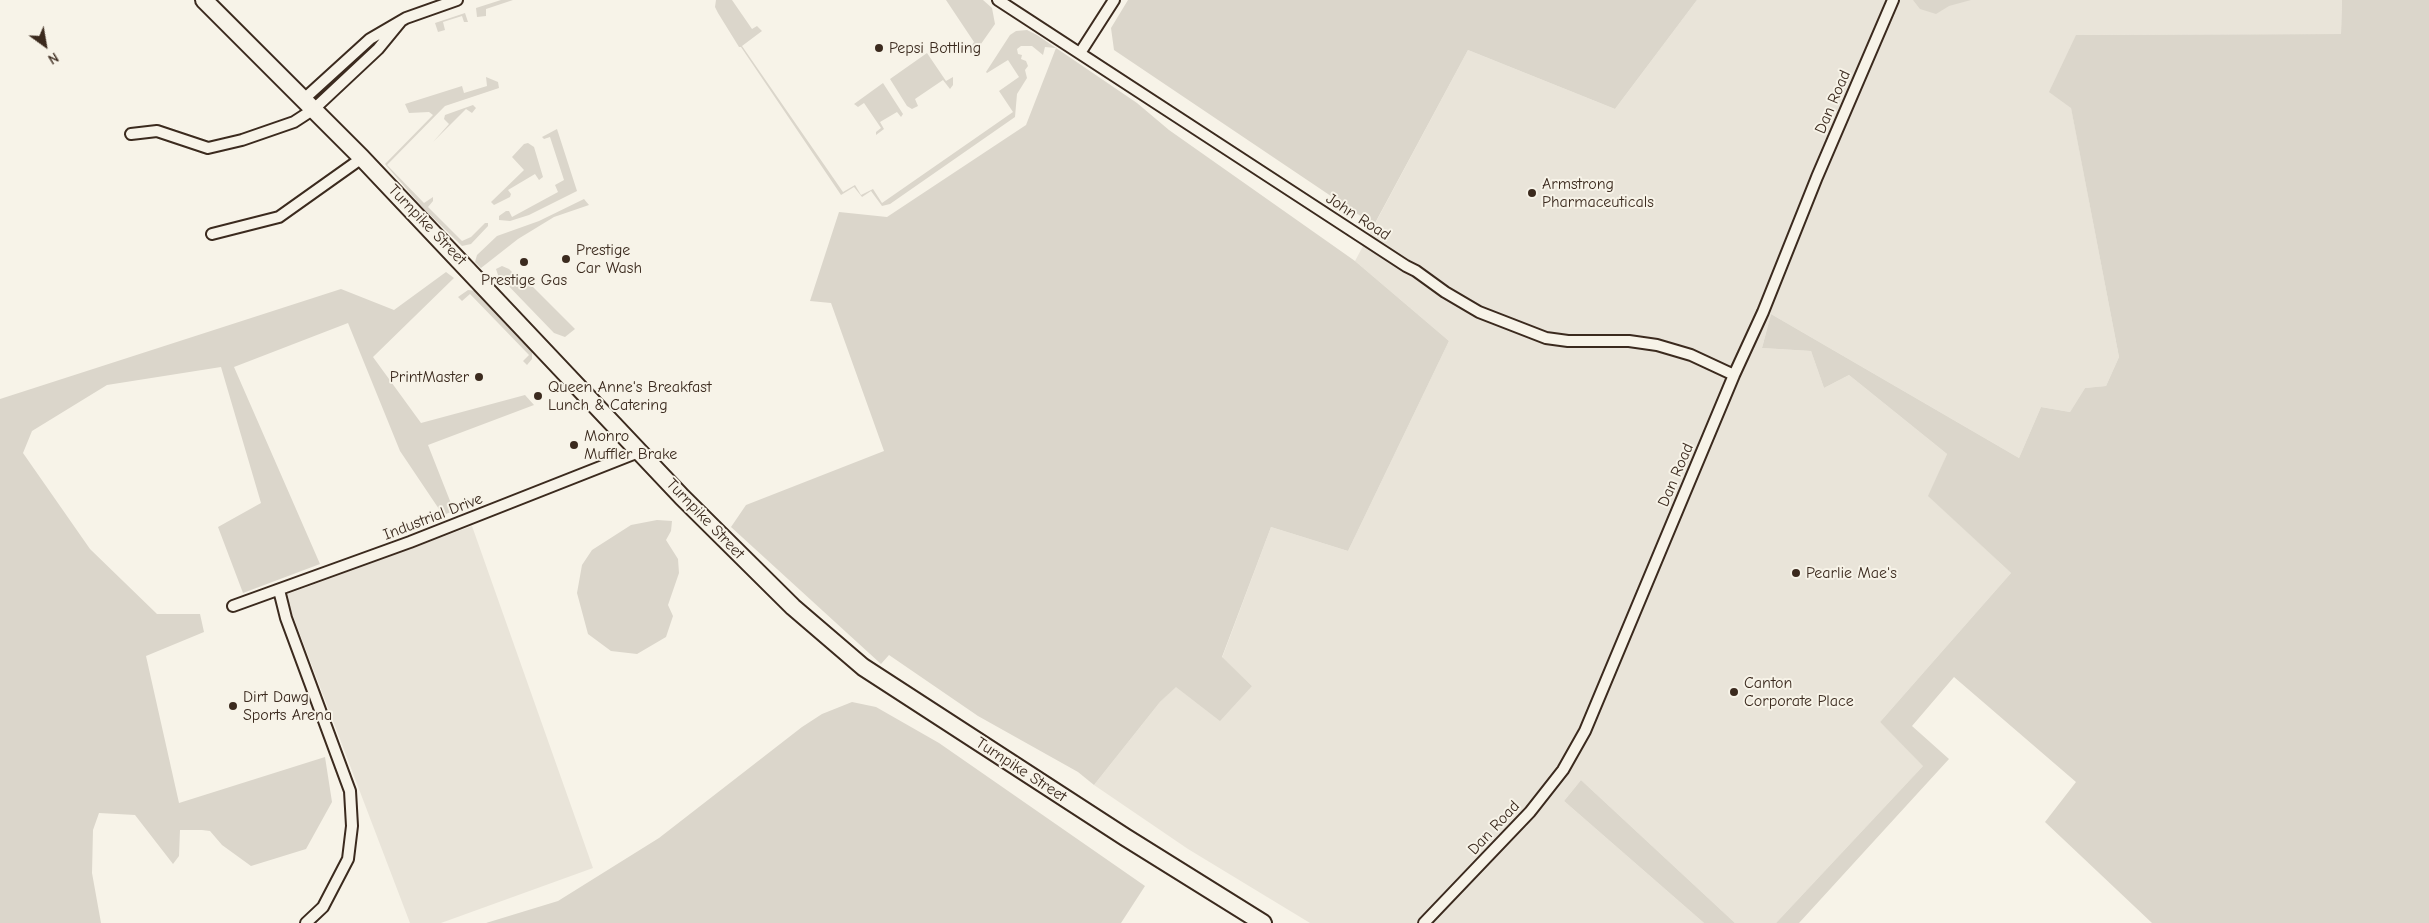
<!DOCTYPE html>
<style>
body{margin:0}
#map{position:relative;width:2429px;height:923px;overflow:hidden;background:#f7f3e8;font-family:"Comic Neue",sans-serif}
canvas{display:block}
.north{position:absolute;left:20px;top:20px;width:50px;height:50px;-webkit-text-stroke:4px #f7f3e8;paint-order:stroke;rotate:148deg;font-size:14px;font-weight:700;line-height:20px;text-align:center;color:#3b2a1e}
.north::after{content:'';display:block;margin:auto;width:18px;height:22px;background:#3b2a1e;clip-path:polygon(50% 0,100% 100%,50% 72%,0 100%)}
</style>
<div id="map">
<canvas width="2429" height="923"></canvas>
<div class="north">N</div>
</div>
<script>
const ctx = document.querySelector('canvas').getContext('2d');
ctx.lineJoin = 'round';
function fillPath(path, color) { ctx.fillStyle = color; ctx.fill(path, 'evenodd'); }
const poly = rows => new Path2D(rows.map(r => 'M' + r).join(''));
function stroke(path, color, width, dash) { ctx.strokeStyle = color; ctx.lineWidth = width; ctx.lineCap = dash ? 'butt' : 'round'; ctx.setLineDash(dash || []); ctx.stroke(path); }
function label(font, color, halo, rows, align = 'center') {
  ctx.font = font + ' "Comic Neue",sans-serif'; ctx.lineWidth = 4; ctx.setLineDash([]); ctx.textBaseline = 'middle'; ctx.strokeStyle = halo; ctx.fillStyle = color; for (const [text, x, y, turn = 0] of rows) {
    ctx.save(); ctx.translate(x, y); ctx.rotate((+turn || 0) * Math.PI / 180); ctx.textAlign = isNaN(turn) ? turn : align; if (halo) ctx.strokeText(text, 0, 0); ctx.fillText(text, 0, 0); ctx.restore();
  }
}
fillPath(poly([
 [1697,0,2342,0,2341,34,2076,35,2071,107,2119,357,2106,386,2085,388,2070,412,2041,407,2019,458,1771,314,1762,348,1811,351,1824,388,1849,375,1947,454,1929,496,2011,573,1880,722,1924,765,1776,923,1735,923,1581,780,1564,801,1704,923,1310,923,1188,849,1094,785,1160,702,1176,686,1252,686,1222,658,1271,527,1348,551,1449,341,1355,261,1468,50,1615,109],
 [472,526,593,868,441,923,410,923,285,595]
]), '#e9e4d9');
fillPath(poly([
 [501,0,513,0,486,9,486,16,477,17,476,8],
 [716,0,732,0,752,29,757,26,762,31,742,46,843,192,855,185,861,195,873,189,882,203,1013,112,999,91,1019,77,1008,60,987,73,986,72,1010,35,1016,31,1027,30,1037,35,1056,48,1137,103,1169,130,1355,261,1449,341,1348,551,1271,527,1222,657,1252,686,1220,721,1176,687,1160,702,1094,785,1078,772,978,716,889,655,881,664,731,527,746,505,884,451,831,303,810,301,839,212,887,217,1026,125,1056,48,1045,47,1043,55,1032,46,1021,46,1017,49,1018,54,1022,55,1021,59,1026,61,1028,66,1025,70,1027,78,1017,94,1015,117,890,204,882,206,871,191,862,197,854,187,841,195,741,47,739,47,718,13,715,7],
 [946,0,983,0,992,8,995,24,976,51,969,49,974,42],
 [1128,0,1697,0,1615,109,1468,50,1374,225,1114,50,1111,28],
 [1913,0,1971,0,1949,6,1936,14,1920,9],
 [2342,0,2429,0,2429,923,2152,923,2045,822,2076,782,1954,677,1912,726,1949,759,1799,923,1776,923,1923,766,1880,722,2011,573,1928,496,1947,454,1849,375,1824,388,1811,351,1762,348,1771,314,2019,458,2041,407,2070,412,2085,388,2106,386,2119,357,2071,108,2049,92,2076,35,2341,34],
 [465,13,468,22,464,22,462,16,443,22,445,30,438,32,435,23],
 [927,53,946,81,953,77,953,85,950,89,943,80,915,99,918,106,912,109,907,106,890,79],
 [486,77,498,82,499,88,445,106,387,165,424,203,433,197,433,201,428,207,462,241,471,237,485,223,488,223,488,226,471,244,462,246,423,208,385,164,433,115,429,112,409,113,405,104,462,86,464,93,487,86],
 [883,83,903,114,901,117,897,112,880,122,884,129,876,135,876,132,881,128,864,103,858,107,854,104],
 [473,105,476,108,472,113,466,109,433,142,449,124,444,119,445,115],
 [557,129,577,191,529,215,510,221,499,220,499,216,506,211,509,211,512,217,558,192,555,185,564,180,550,137,544,139,542,137],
 [528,143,534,147,543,177,539,180,535,174,508,190,511,194,510,197,494,205,491,202,524,170,512,157,524,144],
 [584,199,589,205,554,217,518,239,481,268,475,262,477,255,497,236,539,221],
 [502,266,509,269,523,283,533,287,575,329,565,337,554,333,498,275,496,269],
 [446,272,454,278,373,357,421,423,525,395,534,405,428,445,454,511,443,515,400,451,348,323,234,367,320,564,243,593,218,527,261,503,221,367,107,385,32,431,23,453,90,549,157,614,200,614,204,632,146,656,179,803,325,757,332,802,306,849,251,866,222,845,210,831,202,830,180,830,179,856,173,864,135,815,99,813,93,830,92,873,101,923,0,923,0,399,341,289,394,310],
 [468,290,477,291,532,350,532,359,527,365,523,361,529,355,470,294,462,301,458,297],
 [657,520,672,521,671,531,666,540,678,559,679,573,668,605,673,616,666,637,637,654,611,651,588,634,577,593,582,565,592,550,631,525],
 [852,702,876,707,939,743,1145,886,1121,923,486,923,558,901,659,838,802,727,822,714],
 [1581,780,1735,923,1704,923,1564,801]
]), '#dbd6cb');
const street = poly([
 [998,0,1406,266,1416,271,1445,292,1479,312,1546,338,1568,341,1629,341,1657,345,1691,355,1734,375],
 [1080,53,1114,0],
 [304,99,370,39,406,18,457,0],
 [131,134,157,131,208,148,242,140,294,122,314,109,378,49,401,21],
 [212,234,279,217,362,158],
 [279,590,286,618,350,791,352,826,348,859,323,907,306,923],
 [233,606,410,542,641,451],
 [1424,923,1530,812,1563,770,1585,731,1734,375,1763,312,1817,177,1893,0]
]);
const primary = poly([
 [204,0,362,158,682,497,793,607,863,667,1125,837,1263,923]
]);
stroke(street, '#3b2a1e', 14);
stroke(primary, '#3b2a1e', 20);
stroke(street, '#f7f3e8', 10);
stroke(primary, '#f7f3e8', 16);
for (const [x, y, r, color] of [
 [879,48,5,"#3b2a1e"],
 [1532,193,5,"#3b2a1e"],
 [566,259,5,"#3b2a1e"],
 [524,262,5,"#3b2a1e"],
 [479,377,5,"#3b2a1e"],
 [538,396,5,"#3b2a1e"],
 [574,445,5,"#3b2a1e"],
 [1796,573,5,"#3b2a1e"],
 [1734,692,5,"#3b2a1e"],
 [233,706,5,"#3b2a1e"]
]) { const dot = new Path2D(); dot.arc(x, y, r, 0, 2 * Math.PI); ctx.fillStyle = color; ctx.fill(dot); stroke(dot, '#f7f3e8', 2); }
label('16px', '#3b2a1e', '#f7f3e8', [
 ["Pepsi Bottling",889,48],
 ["Armstrong",1542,184],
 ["Pharmaceuticals",1542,202],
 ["Prestige",576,250],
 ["Car Wash",576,268],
 ["Prestige Gas",524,280,"center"],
 ["PrintMaster",469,377,"right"],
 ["Queen Anne's Breakfast",548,387],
 ["Lunch & Catering",548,405],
 ["Monro",584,436],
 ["Muffler Brake",584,454],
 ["Pearlie Mae's",1806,573],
 ["Canton",1744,683],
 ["Corporate Place",1744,701],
 ["Dirt Dawg",243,697],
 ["Sports Arena",243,715]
], 'left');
label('16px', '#3b2a1e', '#f7f3e8', [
 ["Dan Road",1833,102,-67],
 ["John Road",1358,217,33],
 ["Turnpike Street",427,225,46],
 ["Dan Road",1676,475,-67],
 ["Industrial Drive",433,517,-21],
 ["Turnpike Street",705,519,46],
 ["Turnpike Street",1021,770,33],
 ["Dan Road",1494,828,-47]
]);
</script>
